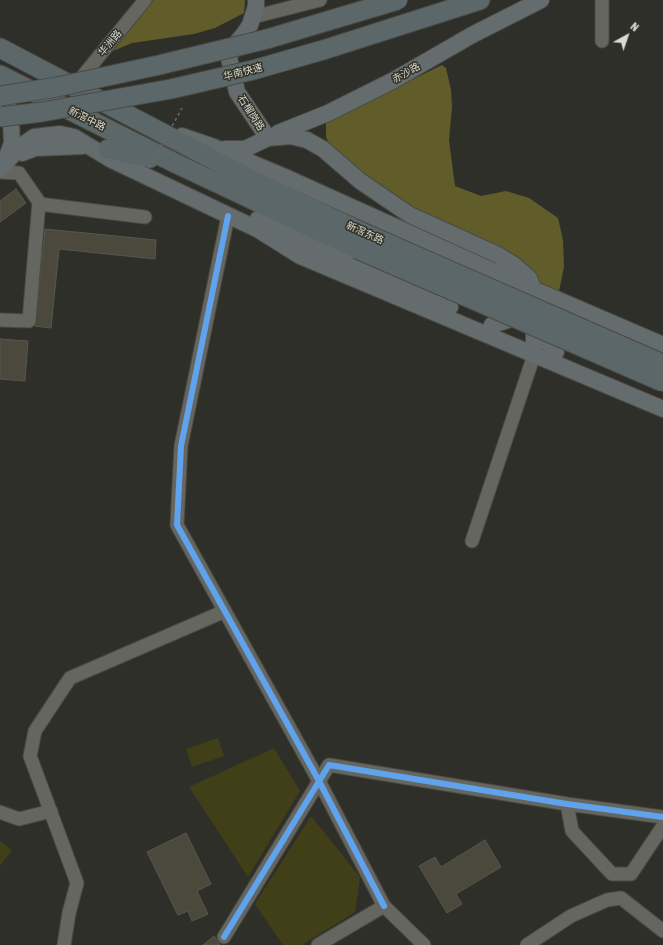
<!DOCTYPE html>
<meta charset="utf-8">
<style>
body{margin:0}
#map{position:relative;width:663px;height:945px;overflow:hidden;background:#2f2f2a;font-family:"Asap Condensed",sans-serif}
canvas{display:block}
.north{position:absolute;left:607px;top:16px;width:40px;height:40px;-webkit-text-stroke:3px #323227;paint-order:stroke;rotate:40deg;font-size:11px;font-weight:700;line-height:16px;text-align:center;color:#dad9d3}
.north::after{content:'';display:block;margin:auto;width:14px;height:18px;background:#dad9d3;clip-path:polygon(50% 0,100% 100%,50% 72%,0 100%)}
</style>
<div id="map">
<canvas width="663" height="945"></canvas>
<div class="north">N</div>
</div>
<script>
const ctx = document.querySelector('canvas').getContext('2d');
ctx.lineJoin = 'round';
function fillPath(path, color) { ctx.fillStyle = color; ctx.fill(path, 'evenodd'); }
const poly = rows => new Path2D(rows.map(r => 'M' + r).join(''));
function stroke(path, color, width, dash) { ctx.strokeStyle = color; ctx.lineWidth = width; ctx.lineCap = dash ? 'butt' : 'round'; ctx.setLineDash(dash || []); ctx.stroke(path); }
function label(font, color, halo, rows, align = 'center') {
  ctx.font = font + ' "Asap Condensed","Noto Sans SC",sans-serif'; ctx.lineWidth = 3; ctx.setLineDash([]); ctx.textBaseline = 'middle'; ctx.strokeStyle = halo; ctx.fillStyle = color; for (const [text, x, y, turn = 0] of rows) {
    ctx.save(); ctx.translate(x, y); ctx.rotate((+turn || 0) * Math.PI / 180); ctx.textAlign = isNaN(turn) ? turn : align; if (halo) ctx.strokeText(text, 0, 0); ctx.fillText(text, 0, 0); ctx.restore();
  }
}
fillPath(poly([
 [218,738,224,756,192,767,186,749],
 [274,748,300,791,248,877,189,787],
 [311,816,360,877,355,912,302,945,283,945,255,904],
 [0,841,12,850,0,866]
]), '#413f18');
fillPath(poly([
 [153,0,245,0,244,13,215,28,194,34,132,43,113,51],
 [442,65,446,68,451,90,452,107,449,140,455,186,481,196,506,191,529,198,558,218,563,240,564,267,558,296,548,291,532,274,411,211,331,148,326,137,326,122]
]), '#605d2a');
const building = poly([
 [16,189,26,203,0,222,0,201,16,189],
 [45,229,156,240,155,259,59,249,51,328,35,326,45,229],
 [0,339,28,341,25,381,0,379,0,339],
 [186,833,211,884,197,891,208,914,192,921,188,911,178,915,147,852,186,833],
 [485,840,501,867,456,894,462,904,447,913,419,866,435,857,441,867,485,840],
 [214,936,220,945,203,945,214,936]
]);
fillPath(building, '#4a493c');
stroke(building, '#575752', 1);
const minor = poly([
 [602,0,602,41],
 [253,17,320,0],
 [77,83,145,0],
 [0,172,19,173,39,202,29,321,0,320],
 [39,204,145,217],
 [228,216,181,446,177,525,319,781,384,906,424,945],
 [472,541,534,355],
 [567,804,572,831,612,874,631,874,663,826],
 [0,812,19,819,51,811],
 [224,937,329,765,567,804,663,817],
 [64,945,69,913,77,883,30,756,35,731,70,678,225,611],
 [318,945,384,906],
 [527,945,571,916,607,900,621,898,663,931]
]);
const major = poly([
 [256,0,256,6,250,25,244,34,233,47,229,58,237,92,268,138],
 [0,90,7,102,11,121,12,143,6,159],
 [278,133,328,113,394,80,472,35,541,0],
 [182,136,214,147,285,177,533,289,663,345],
 [225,149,245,149,268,138,291,136,307,140,323,149,360,181,410,215,498,255,514,265,529,278,533,288],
 [22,153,35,148,83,146],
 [0,169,20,147,34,137,60,134,74,137,110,159,257,229,300,256,663,409],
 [258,219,450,307],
 [534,315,534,355],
 [541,321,543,337,556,352],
 [492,325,511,319,520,310]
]);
const highway = poly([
 [0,48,256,182,364,233],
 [323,50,480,0],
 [0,75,175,163,357,249],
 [108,149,150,158]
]);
stroke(minor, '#4a4a45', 15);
stroke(major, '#4a4a45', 18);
stroke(highway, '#4a4a45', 21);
stroke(minor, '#666661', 13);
stroke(major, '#656c6d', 16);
stroke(highway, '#5c676a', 19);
const highwayBridge = poly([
 [0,96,57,87,159,65,267,39,398,0],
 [0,117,42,112,171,89,253,70,323,50],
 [364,233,663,364],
 [357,249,663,382]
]);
stroke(highwayBridge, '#4a4a45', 21, []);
stroke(poly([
 [149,168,182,108]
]), '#6a6a66', 1.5, [3, 3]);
stroke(highwayBridge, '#5c676a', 19);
stroke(poly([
 [228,216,181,446,177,525,319,781,384,906],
 [224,937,329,765,567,804,663,817]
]), '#60a3ed', 6);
label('10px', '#dad9d3', '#323227', [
 ["华洲路",110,43,-50],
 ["华南快速",243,72,-14],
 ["赤沙路",406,73,-29],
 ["石榴岗路",251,113,57],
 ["新滘中路",87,119,27],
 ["新滘东路",365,233,24]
]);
</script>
